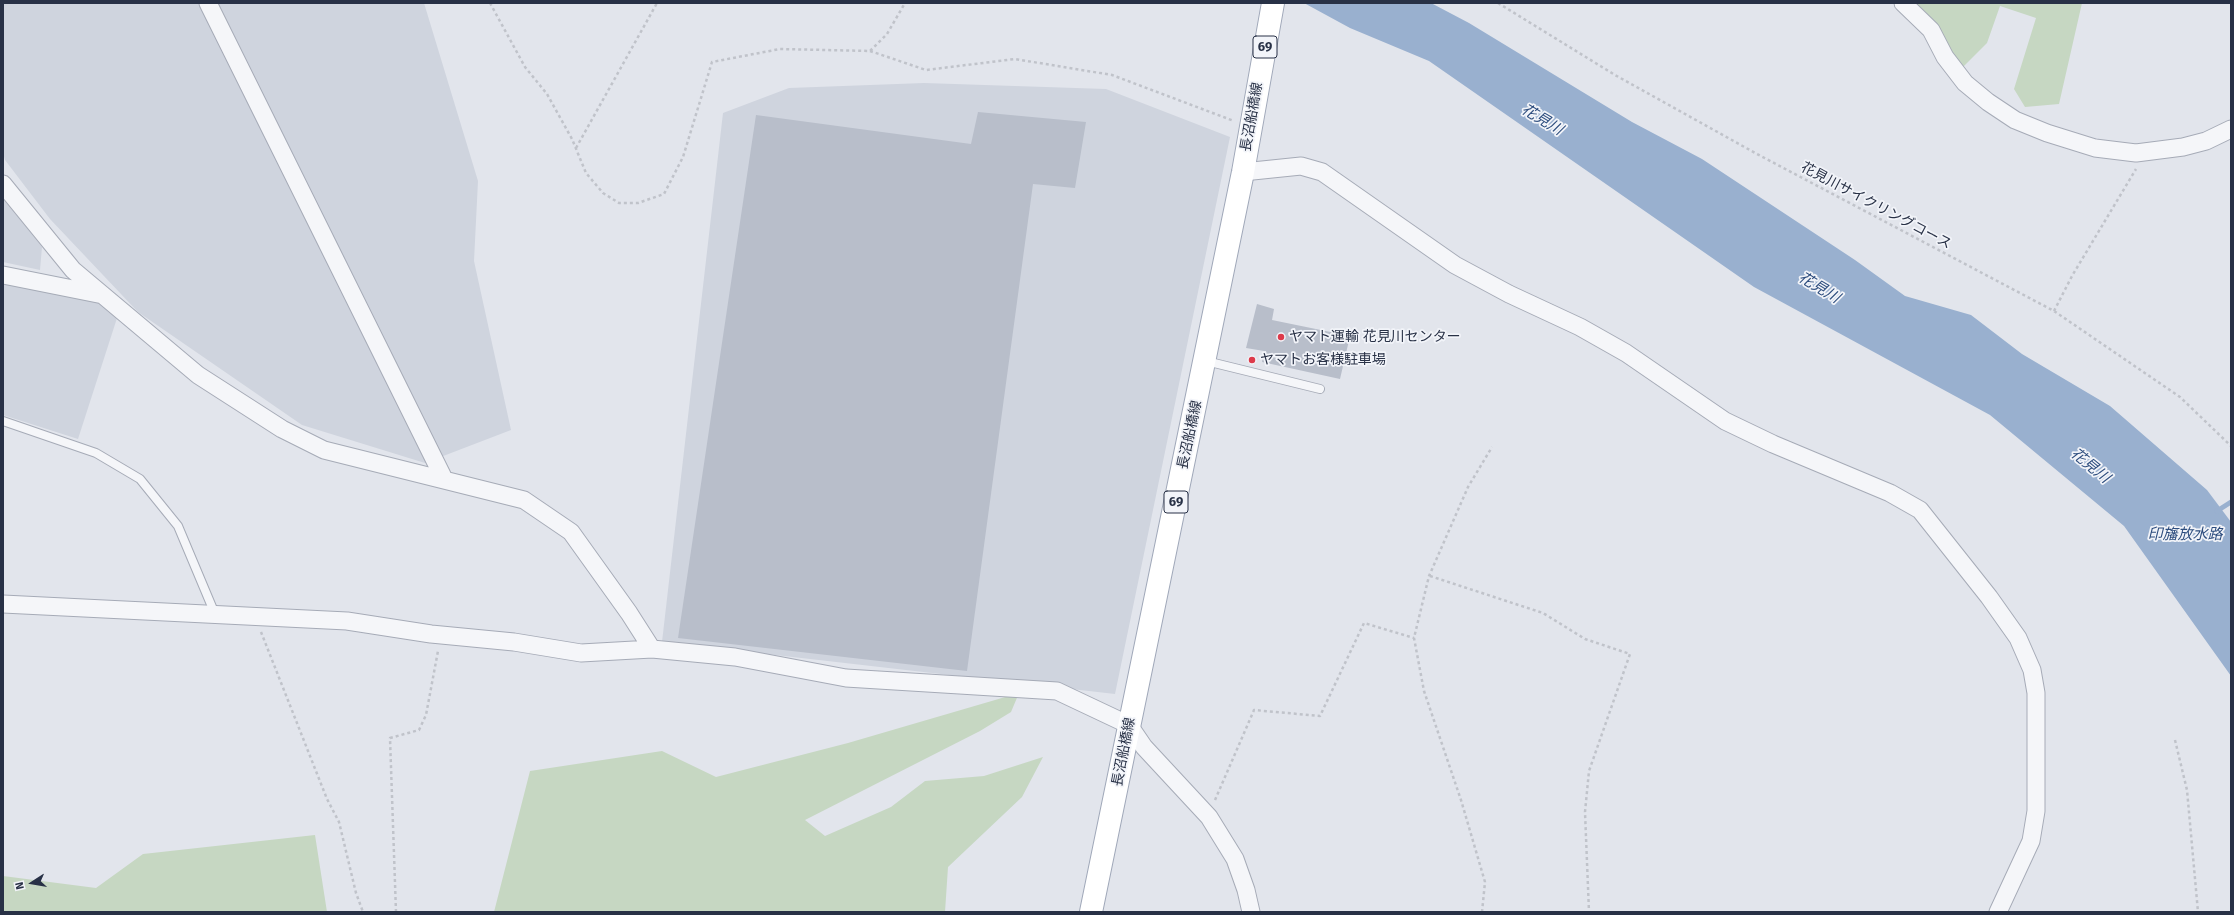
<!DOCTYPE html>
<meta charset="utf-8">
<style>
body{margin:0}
#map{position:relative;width:2234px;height:915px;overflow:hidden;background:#e2e5ec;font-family:"Fira Sans",sans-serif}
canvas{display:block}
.frame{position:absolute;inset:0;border:4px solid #283146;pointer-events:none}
.north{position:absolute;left:12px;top:863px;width:40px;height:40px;-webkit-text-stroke:3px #f2f4f9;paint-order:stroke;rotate:258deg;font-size:11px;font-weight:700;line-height:16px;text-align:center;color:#283146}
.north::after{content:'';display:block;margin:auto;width:14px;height:18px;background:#283146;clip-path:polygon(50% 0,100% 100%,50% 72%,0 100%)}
</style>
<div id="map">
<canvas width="2234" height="915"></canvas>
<div class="frame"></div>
<div class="north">N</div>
</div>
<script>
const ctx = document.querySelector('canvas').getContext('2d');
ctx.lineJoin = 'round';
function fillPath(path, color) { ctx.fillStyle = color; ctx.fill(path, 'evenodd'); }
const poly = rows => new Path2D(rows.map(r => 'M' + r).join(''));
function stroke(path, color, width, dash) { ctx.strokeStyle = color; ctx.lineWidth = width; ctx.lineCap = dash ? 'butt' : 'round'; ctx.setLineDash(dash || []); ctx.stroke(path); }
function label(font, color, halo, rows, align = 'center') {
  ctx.font = font + ' "Fira Sans","Noto Sans JP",sans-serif'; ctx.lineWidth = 3.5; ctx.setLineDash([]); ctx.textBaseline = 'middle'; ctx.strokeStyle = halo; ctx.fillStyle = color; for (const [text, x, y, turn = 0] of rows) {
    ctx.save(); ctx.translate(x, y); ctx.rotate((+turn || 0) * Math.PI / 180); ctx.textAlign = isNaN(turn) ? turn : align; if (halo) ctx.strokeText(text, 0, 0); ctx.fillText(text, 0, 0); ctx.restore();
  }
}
fillPath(poly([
 [3,3,424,3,478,181,474,261,511,430,425,463,302,425,138,312,50,219,5,160,3,153],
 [924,83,1106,89,1230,137,1115,694,662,642,723,113,789,88],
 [3,197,42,247,40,270,3,262],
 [3,282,102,303,118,315,78,439,3,415]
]), '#cfd4de');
fillPath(poly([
 [1915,3,2082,3,2059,104,2025,107,2014,89,2036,18,2000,6,1987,43,1960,70],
 [1019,693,1011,712,980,731,805,820,825,836,891,807,925,781,984,776,1043,757,1022,797,948,867,945,912,494,912,530,771,662,751,716,777,848,743],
 [315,835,327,912,3,912,3,876,96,888,143,854]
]), '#c6d7c2');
fillPath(poly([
 [1304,3,1431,3,1469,23,1632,122,1702,159,1855,260,1905,296,1971,315,2022,354,2110,406,2207,490,2231,522,2231,676,2124,526,1990,415,1754,287,1429,61,1350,28]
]), '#99b0cf');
stroke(poly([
 [2217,511,2231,502]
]), '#99b0cf', 5);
fillPath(poly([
 [978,112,1086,122,1075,188,1033,184,967,671,678,638,756,115,971,144],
 [1257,304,1274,309,1272,320,1350,336,1340,379,1262,362,1264,351,1246,348]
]), '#b8beca');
const lane = poly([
 [1206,361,1320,389],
 [3,421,96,453,140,479,178,526,215,614]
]);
const street = poly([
 [208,3,444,479],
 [1903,3,1931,30,1945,57,1965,83,1988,102,2015,120,2047,133,2095,148,2136,153,2183,147,2206,141,2231,129],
 [1243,172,1301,166,1322,172,1455,265,1509,294,1580,327,1626,353,1725,421,1773,444,1890,493,1920,510,1989,597,2018,638,2032,670,2036,693,2036,811,2031,841,1998,912],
 [3,184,73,270,198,375,282,429,324,450,524,500,571,532,629,613,652,649,735,657,846,678,1057,691,1129,725,1144,747,1209,817,1235,859,1246,890,1251,912],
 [3,275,103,295],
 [3,604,347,621,431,634,514,642,581,653,652,649]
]);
const primary = poly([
 [1091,912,1243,172,1273,3]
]);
stroke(lane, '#a6abb7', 10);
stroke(street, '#a6abb7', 19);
stroke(primary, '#a0a8b9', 24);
stroke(poly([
 [490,3,525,67,547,94,572,139,586,173,603,193,619,203,638,203,664,194,683,157,712,62,780,49,870,51,887,34,905,3],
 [1498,3,1615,75,1757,154,2054,311,2180,397,2231,446],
 [870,51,926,70,1015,59,1112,75,1234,121],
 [576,148,657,3],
 [2054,311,2072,276,2136,169],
 [1430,576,1543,613,1585,639,1630,654,1589,771,1585,812,1589,912],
 [261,632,327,799,339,822,356,893,363,912],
 [2175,740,2187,790,2198,912],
 [1215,800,1254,710,1320,716,1364,623,1414,638],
 [396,912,390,738,419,730,426,715,438,651],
 [1482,912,1485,882,1461,800,1424,691,1414,638,1429,576,1468,487,1492,447]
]), '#c0c3ca', 2.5, [3, 3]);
stroke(lane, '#f5f6f9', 8);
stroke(street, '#f5f6f9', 17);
stroke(primary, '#fff', 22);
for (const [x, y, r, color] of [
 [1281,337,4,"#dd3a4a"],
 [1252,360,4,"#dd3a4a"]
]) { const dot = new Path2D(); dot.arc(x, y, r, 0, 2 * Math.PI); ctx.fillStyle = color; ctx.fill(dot); stroke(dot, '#f2f4f9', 1.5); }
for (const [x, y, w] of [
 [1265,47,24],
 [1176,502,24]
]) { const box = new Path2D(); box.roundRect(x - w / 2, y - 11, w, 22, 3); ctx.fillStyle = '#f2f4f9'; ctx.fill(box); stroke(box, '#283146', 1); }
label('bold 13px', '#283146', null, [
 ["69",1265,47],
 ["69",1176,502]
]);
label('14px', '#283146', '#f2f4f9', [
 ["長沼船橋線",1252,117,-80],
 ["花見川サイクリングコース",1876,206,28],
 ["長沼船橋線",1190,435,-78],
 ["長沼船橋線",1124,752,-79]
]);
label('14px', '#283146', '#f2f4f9', [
 ["ヤマト運輸 花見川センター",1289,337],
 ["ヤマトお客様駐車場",1260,360]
], 'left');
label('italic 15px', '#2d4d7e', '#f2f4f9', [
 ["花見川",1542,120,31],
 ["花見川",1819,288,31],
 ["花見川",2090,466,39],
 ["印旛放水路",2185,535]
]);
</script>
